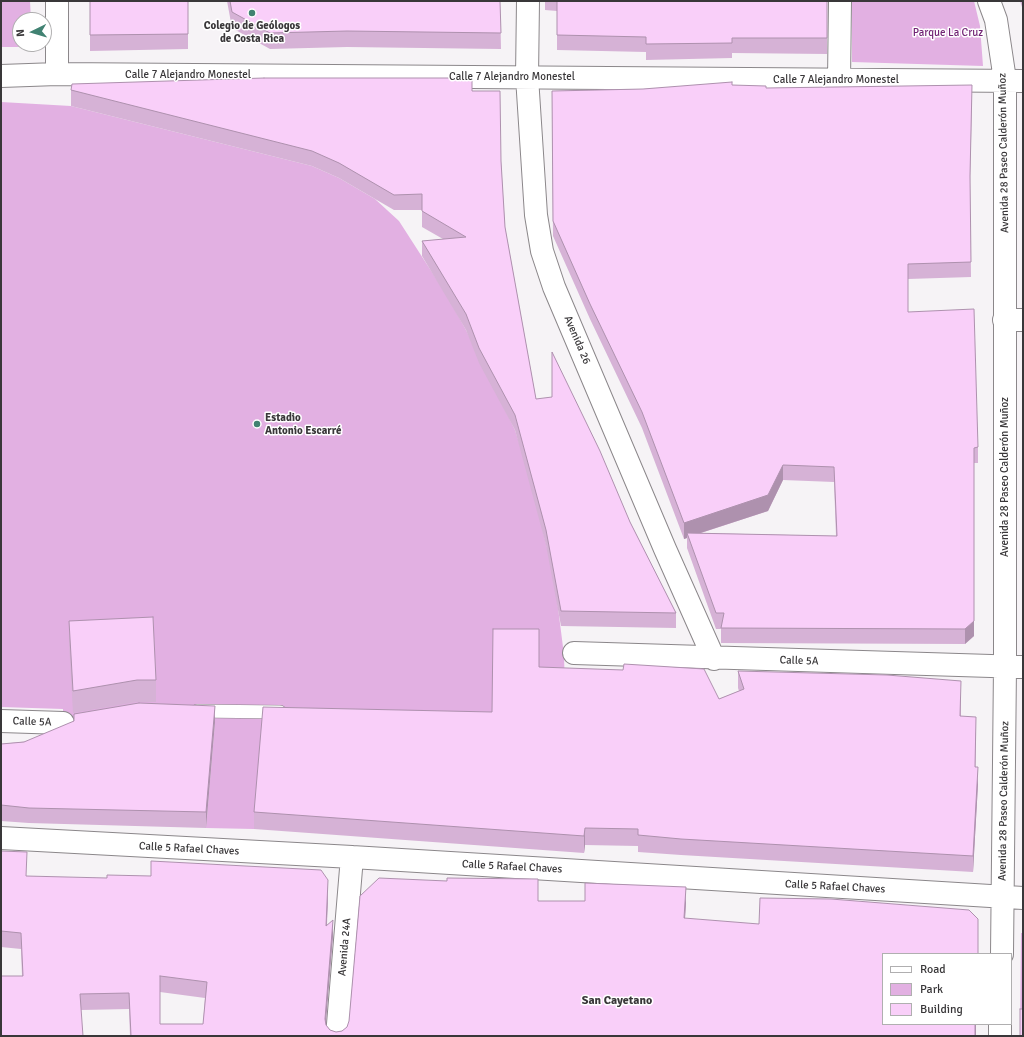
<!DOCTYPE html>
<meta charset="utf-8">
<style>
body{margin:0}
#map{position:relative;width:1024px;height:1037px;overflow:hidden;background:#f6f3f6;font-family:Signika,sans-serif}
canvas{display:block}
.frame{position:absolute;inset:0;border:2px solid #393739;pointer-events:none}
.legend{position:absolute;left:882px;top:953px;width:130px;height:72px;box-sizing:border-box;background:#fff;border:1px solid #b0afb0;margin:0;padding:5px 7px;list-style:none;font-size:12px;color:#393739}
.legend li{display:flex;align-items:center;gap:8px;height:20px}
.legend b{width:20px;border:1px solid #b0afb0}
.north{position:absolute;left:12px;top:12px;width:40px;height:40px;box-sizing:border-box;background:#fff;border:1px solid #b0afb0;border-radius:50%;rotate:265deg;font-size:11px;font-weight:700;line-height:16px;text-align:center;color:#393739}
.north::after{content:'';display:block;margin:auto;width:14px;height:18px;background:#418272;clip-path:polygon(50% 0,100% 100%,50% 72%,0 100%)}
</style>
<div id="map">
<canvas width="1024" height="1037"></canvas>
<div class="frame"></div>
<ul class="legend">
<li><b style="height:5px;background:#fff"></b>Road</li>
<li><b style="height:11px;background:#e2b0e2"></b>Park</li>
<li><b style="height:11px;background:#f9cff9"></b>Building</li>
</ul>
<div class="north">N</div>
</div>
<script>
const ctx = document.querySelector('canvas').getContext('2d');
ctx.lineJoin = 'round';
function fillPath(path, color) { ctx.fillStyle = color; ctx.fill(path, 'evenodd'); }
const poly = rows => new Path2D(rows.map(r => 'M' + r).join(''));
function stroke(path, color, width, dash) { ctx.strokeStyle = color; ctx.lineWidth = width; ctx.lineCap = dash ? 'butt' : 'round'; ctx.setLineDash(dash || []); ctx.stroke(path); }
function label(font, color, halo, rows, align = 'center') {
  ctx.font = font + ' Signika,sans-serif'; ctx.lineWidth = 3; ctx.setLineDash([]); ctx.textBaseline = 'middle'; ctx.strokeStyle = halo; ctx.fillStyle = color; for (const [text, x, y, turn = 0] of rows) {
    ctx.save(); ctx.translate(x, y); ctx.rotate((+turn || 0) * Math.PI / 180); ctx.textAlign = isNaN(turn) ? turn : align; if (halo) ctx.strokeText(text, 0, 0); ctx.fillText(text, 0, 0); ctx.restore();
  }
}
fillPath(poly([
 [1,1,30,1,31,20,20,20,20,44,31,44,31,47,1,47],
 [852,1,974,1,980,26,983,66,852,62],
 [1,102,71,106,312,166,339,178,375,199,399,221,446,294,466,330,515,430,528,471,554,576,564,655,565,691,563,732,263,723,254,829,206,828,215,722,63,723,63,709,1,707],
 [1021,933,1023,933,1023,1031,1020,1031]
]), '#e2b0e2');
const service = poly([
 [197,711,280,712]
]);
const minor = poly([
 [528,1,527,77,536,215,542,251,554,287,665,549,714,659],
 [989,1,996,20,1005,80,1005,666,1002,954],
 [57,74,57,1],
 [1,76,57,74,1023,81],
 [839,80,840,1],
 [1004,320,1023,320],
 [574,653,1023,667],
 [1,721,63,723],
 [1,838,352,857,1023,898],
 [337,1036,352,857],
 [1000,1036,1000,1024]
]);
stroke(service, '#8b878a', 14);
stroke(minor, '#8b878a', 24);
stroke(service, '#fff', 13);
stroke(minor, '#fff', 22);
fillPath(poly([
 [90,1,188,1,188,49,90,51],
 [227,1,500,1,501,49,347,47,270,49,232,28],
 [545,1,827,1,827,54,732,53,732,58,646,60,646,52,557,50,557,11,545,10],
 [1020,1,1023,1,1023,10],
 [732,85,766,88,972,100,970,185,971,277,908,279,908,312,978,447,978,463,974,463,974,636,965,644,721,643,721,629,716,629,687,548,687,538,684,539,642,428,590,319,553,236,552,91,643,89],
 [783,480,834,482,836,536,701,533,768,511],
 [71,90,472,91,501,161,505,227,536,399,630,522,676,613,676,628,561,626,546,545,515,430,479,363,466,330,422,256,422,241,443,239,422,227,422,210,394,210,339,178,312,166,71,106],
 [69,621,156,680,156,702,137,702,73,713,69,643],
 [539,667,719,699,739,691,738,688,738,671,961,697,961,716,976,733,975,767,978,784,973,872,681,855,638,852,638,846,585,845,584,853,254,829,254,812,492,712],
 [215,722,206,828,29,823,1,821,1,744],
 [1,851,26,876,328,896,327,925,333,936,325,1024,330,1030,336,1032,342,1031,538,901,686,903,685,918,883,1024,976,1024,976,1036,130,1036,129,1009,81,1010,22,976,21,949,1,947],
 [160,992,205,998,203,1024,160,1024]
]), '#d6b2d6');
fillPath(poly([
 [783,465,783,480,768,511,688,537,687,533,687,538,684,539,684,523],
 [974,621,974,636,965,644,965,629],
 [215,706,215,722,206,828,206,812],
 [976,717,976,733,975,783,975,767],
 [978,767,978,784,973,872,973,856],
 [585,828,585,845,584,853,584,836],
 [328,880,328,896,326,942,326,926],
 [686,887,686,903,684,934,684,918],
 [333,920,333,936,325,1035,325,1019],
 [975,1024,976,1024,976,1036,975,1036]
]), '#ae91ae');
const building = poly([
 [90,1,188,1,188,34,90,35,90,1],
 [230,1,500,1,501,33,347,31,270,33,232,12,230,1],
 [557,1,827,1,827,38,732,38,732,43,646,44,646,37,557,35,557,1],
 [264,78,472,78,472,91,500,91,501,161,505,227,536,399,552,397,552,352,600,451,630,522,676,613,561,611,546,530,515,415,479,348,466,314,422,241,466,237,422,211,422,194,394,195,339,163,312,151,71,90,72,84,264,78],
 [732,82,732,85,766,86,766,88,972,85,970,176,971,262,908,264,908,312,974,309,978,447,974,448,974,621,965,629,721,628,724,613,716,613,687,533,837,536,834,467,783,465,768,495,684,523,642,412,590,304,553,221,552,91,643,89,732,82],
 [153,617,156,680,137,680,73,691,69,621,153,617],
 [493,629,539,629,539,667,623,670,624,664,704,669,719,699,744,689,738,671,887,675,961,681,960,716,976,717,975,767,978,767,973,856,681,839,638,835,638,829,585,828,584,836,254,812,263,707,492,712,493,629],
 [139,703,215,706,206,812,29,808,1,805,1,744,24,742,74,721,74,714,139,703],
 [1,851,27,852,26,876,107,878,107,875,151,876,151,861,321,870,328,880,326,926,333,920,325,1019,326,1025,330,1030,336,1032,342,1031,347,1027,349,1021,360,896,379,878,447,881,447,878,538,879,538,901,585,901,585,883,686,887,684,918,759,924,760,898,831,899,969,910,978,919,978,954,883,954,883,1024,975,1024,975,1036,131,1036,129,993,80,994,83,1036,1,1036,1,976,23,976,21,933,1,931,1,851],
 [160,976,207,982,203,1024,160,1024,160,976],
 [1020,1009,1023,1009,1023,1036,1020,1036,1020,1009]
]);
fillPath(building, '#f9cff9');
stroke(building, '#ae91ae', 1);
for (const [x, y, r, color] of [
 [252,13,4,"#418272"],
 [257,424,4,"#418272"]
]) { const dot = new Path2D(); dot.arc(x, y, r, 0, 2 * Math.PI); ctx.fillStyle = color; ctx.fill(dot); stroke(dot, '#fff', 1.5); }
label('bold 11px', '#393739', '#fff', [
 ["Colegio de Geólogos",252,26],
 ["de Costa Rica",252,39],
 ["Estadio",265,418,"left"],
 ["Antonio Escarré",265,431,"left"]
]);
label('11px', '#712374', '#fff', [
 ["Parque La Cruz",948,33]
]);
label('11px', '#393739', '#fff', [
 ["Calle 7 Alejandro Monestel",188,75],
 ["Calle 7 Alejandro Monestel",512,77],
 ["Calle 7 Alejandro Monestel",836,80],
 ["Avenida 28 Paseo Calderón Muñoz",1004,153,-91],
 ["Avenida 26",577,340,67],
 ["Avenida 28 Paseo Calderón Muñoz",1005,477,-90],
 ["Calle 5A",799,661,2],
 ["Calle 5A",32,722,2],
 ["Avenida 28 Paseo Calderón Muñoz",1004,801,-89],
 ["Calle 5 Rafael Chaves",189,849,3],
 ["Calle 5 Rafael Chaves",512,867,3],
 ["Calle 5 Rafael Chaves",835,887,3],
 ["Avenida 24A",345,947,-85]
]);
label('bold 12px', '#393739', '#fff', [
 ["San Cayetano",617,1001]
]);
</script>
